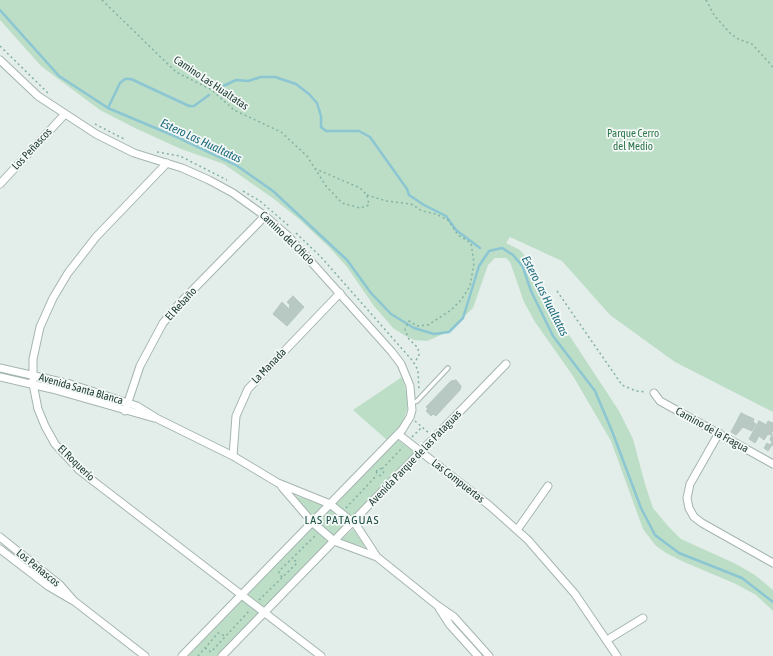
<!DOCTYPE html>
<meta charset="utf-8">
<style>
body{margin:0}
canvas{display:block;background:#e3ede9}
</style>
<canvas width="773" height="656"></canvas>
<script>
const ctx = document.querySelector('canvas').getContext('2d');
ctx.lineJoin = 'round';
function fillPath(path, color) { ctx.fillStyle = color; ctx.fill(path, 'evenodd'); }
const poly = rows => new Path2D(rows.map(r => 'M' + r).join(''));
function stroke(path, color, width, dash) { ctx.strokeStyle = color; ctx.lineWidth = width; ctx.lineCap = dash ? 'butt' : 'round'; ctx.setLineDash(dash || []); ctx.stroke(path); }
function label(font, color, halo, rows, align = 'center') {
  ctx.font = font + ' "Asap Condensed",sans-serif'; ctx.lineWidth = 3.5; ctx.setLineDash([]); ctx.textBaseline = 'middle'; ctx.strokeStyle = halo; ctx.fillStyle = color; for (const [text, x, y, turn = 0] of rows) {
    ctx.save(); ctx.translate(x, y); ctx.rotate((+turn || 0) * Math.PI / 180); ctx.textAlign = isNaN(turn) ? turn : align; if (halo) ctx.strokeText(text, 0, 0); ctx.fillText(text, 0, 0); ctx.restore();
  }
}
fillPath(poly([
 [0,0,773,0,773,412,675,362,610,315,562,261,510,237,506,243,520,250,529,261,554,312,619,411,633,439,645,484,653,508,667,525,681,539,736,564,755,575,773,590,773,611,756,595,736,584,684,562,666,553,655,545,643,529,611,441,573,376,535,322,524,302,510,262,506,258,495,258,488,265,473,308,448,332,427,341,414,340,404,335,393,328,374,306,347,267,330,248,299,219,274,199,224,164,181,149,137,129,100,110,41,66,0,20],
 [402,377,408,398,407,409,403,422,387,440,353,410],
 [38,380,76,390,122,405,38,382],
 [398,440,415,453,217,656,188,656],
 [296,496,324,505,311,517],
 [353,529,365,547,341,540]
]), '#bcdec6');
stroke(poly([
 [0,10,59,76,108,108,179,138,236,165,273,191,347,260,371,293,391,314,414,328,434,334,449,332,463,318,479,266,489,251,502,248,513,255,523,267,531,291,553,336,595,391,612,431,641,508,655,535,679,553,742,578,773,602],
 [217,89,236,80,248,81,261,77,275,77,296,84,309,94,317,103,321,116,321,127,326,131,359,131,370,137,407,189,409,195,424,205,446,216,456,230,480,248],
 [108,108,120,83,125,79,131,79,189,106,194,106,209,95]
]), '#8bc6d2', 2.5);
const building = poly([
 [293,296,304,307,287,326,273,314,282,302,289,309,290,305,287,302,293,296],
 [456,380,461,386,460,390,436,416,433,414,431,416,426,411,428,409,426,407,451,381,456,380],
 [741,413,754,419,753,422,756,424,752,431,743,427,736,435,731,432,741,413],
 [759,421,765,424,765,427,768,421,773,423,773,431,770,435,768,434,764,440,759,436,755,443,749,439,759,421],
 [772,434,773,446,772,445,768,451,764,448,767,443,770,445,772,442,770,440,772,434]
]);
fillPath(building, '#b8c8c2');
stroke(building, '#b5c7c0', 1);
const service = poly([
 [412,403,417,401,448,368]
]);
const minor = poly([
 [0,60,38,96,96,134,134,153,182,168,209,180,233,193,265,216,289,237,391,351,401,364,410,386,412,410,410,417,402,430,182,656],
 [167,163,96,237,68,273,53,298,40,327,33,359,33,384,38,409,45,426,55,444,79,470,321,656],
 [0,184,65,114],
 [0,368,70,384,137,406,158,419,233,456,278,483,330,504,356,525,377,557],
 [0,377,52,389,154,418],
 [654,393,660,401,773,464],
 [125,411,140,366,163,323,179,304,265,216],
 [719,433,690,484,687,498,689,508,694,517,702,523,773,563],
 [398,434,490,506,528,540,575,594,617,656],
 [233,456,236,416,248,389,340,293],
 [282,487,312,522,334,541,377,557,438,606,454,617,489,656],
 [517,530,548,486],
 [0,537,60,585,74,601,145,656],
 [0,549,48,586,72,600],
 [439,608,450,625,478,656],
 [607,640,643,618],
 [222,656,506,364]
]);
stroke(service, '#a5b5b0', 5.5);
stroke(minor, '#a5b5b0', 9);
stroke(poly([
 [102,0,176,72,212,90,234,110,281,132,307,156,326,186,342,203,360,208,369,205,367,195,360,188,316,169],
 [706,0,714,15,730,33,738,39,752,44,773,67],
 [0,46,50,95],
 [95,124,124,139],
 [157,152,180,156,227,180],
 [243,191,260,201,289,226],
 [367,195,386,201,411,204,422,211,436,214,448,220,458,235,471,243,474,263,470,286,461,300,451,310,428,325,417,326,409,321,405,329,408,338,418,348,419,355,414,364],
 [296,233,321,257,412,360,418,370,419,391],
 [557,291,622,385,636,391,646,392],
 [415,421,429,433],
 [412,437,422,427],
 '376.5 472a3.5 3.5 0 1 1 7 0a3.5 3.5 0 1 1-7 0Z',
 [382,469,403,447],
 [346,508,377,475],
 [282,577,279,574,279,571,317,534],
 [259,600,297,563,293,558],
 [205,648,211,652,250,610],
 [198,656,218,633,225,636]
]), '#83b1a4', 1.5, [2, 3]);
stroke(service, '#fff', 3.5);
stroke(minor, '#fff', 7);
label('11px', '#223f38', '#f4f9f7', [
 ["Camino Las Hualtatas",211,83,34],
 ["Los Peñascos",32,149,-47],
 ["Camino del Oficio",287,238,44],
 ["El Rebaño",181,304,-48],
 ["La Manada",269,366,-46],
 ["Avenida Santa Blanca",81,389,16],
 ["Camino de la Fragua",712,430,29],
 ["Avenida Parque de las Pataguas",415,458,-46],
 ["El Roquerío",76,463,44],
 ["Las Compuertas",458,481,38],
 ["Los Peñascos",38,568,39]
]);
label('11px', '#2c764a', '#f4f9f7', [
 ["Parque Cerro",633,134],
 ["del Medio",633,147]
]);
label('italic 12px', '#1c6a7c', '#f4f9f7', [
 ["Estero Las Hualtatas",201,141,25],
 ["Estero Las Hualtatas",545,296,63]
]);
ctx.letterSpacing = '1px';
label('12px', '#1e5146', '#f4f9f7', [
 ["LAS PATAGUAS",342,520]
]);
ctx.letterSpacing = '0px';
</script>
